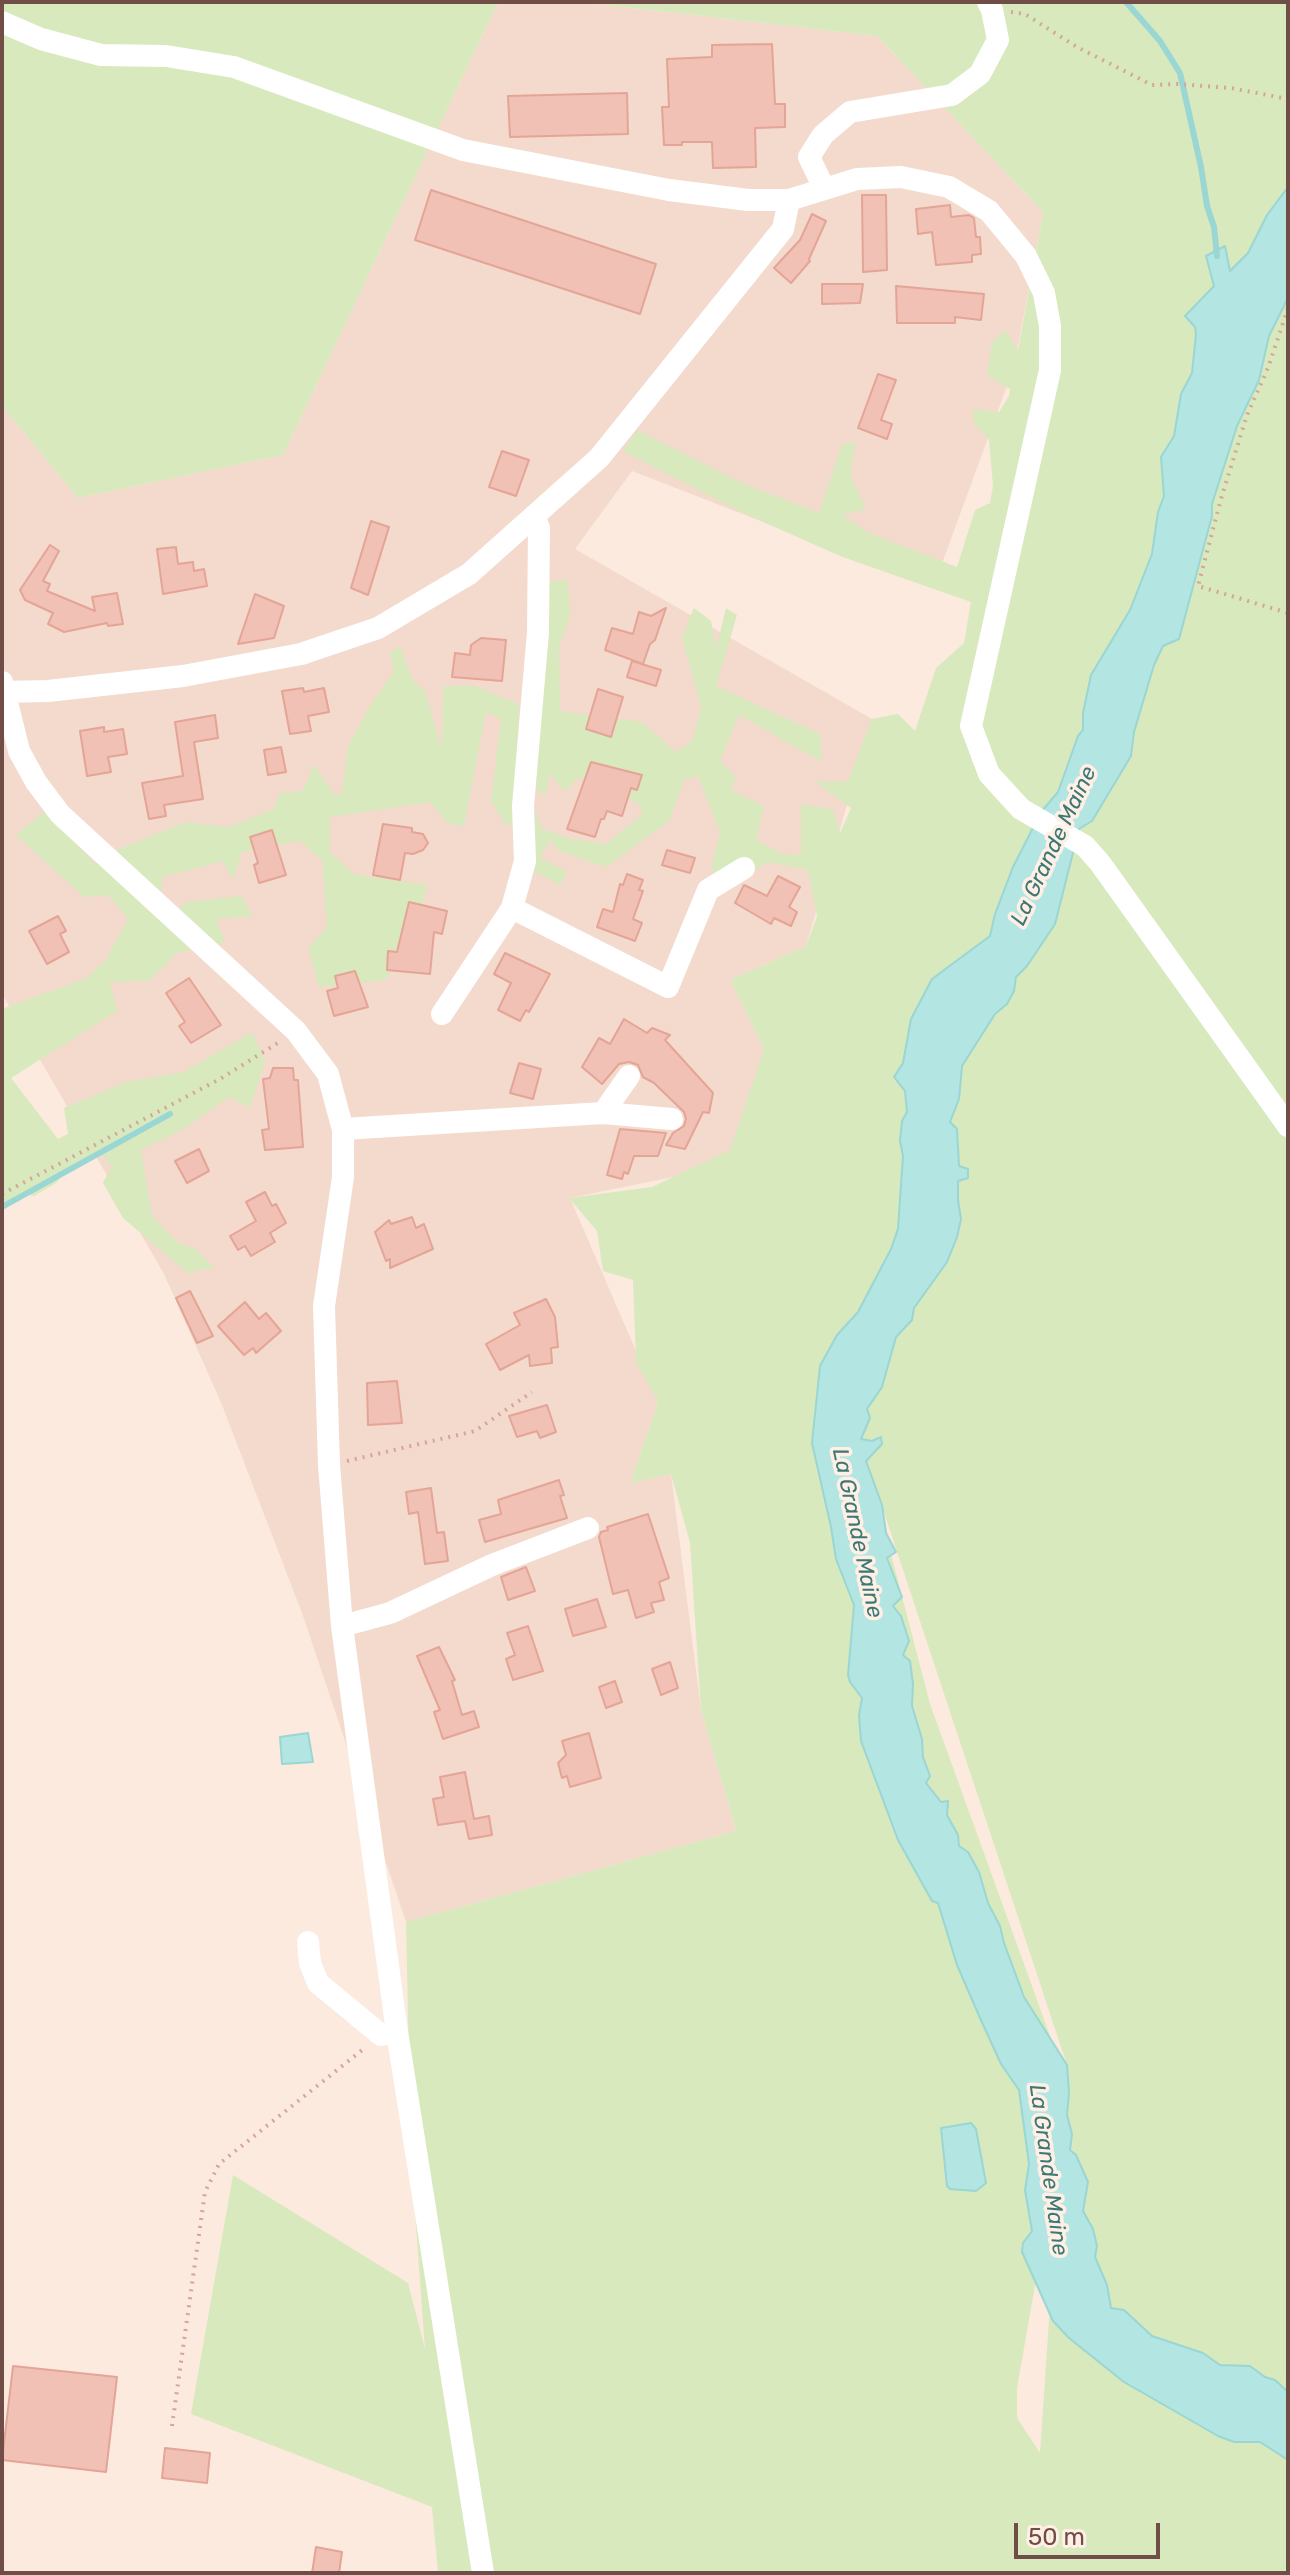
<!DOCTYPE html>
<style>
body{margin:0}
#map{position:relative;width:1290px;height:2575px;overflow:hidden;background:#fceade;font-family:Rubik,sans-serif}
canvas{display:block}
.frame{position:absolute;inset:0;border:4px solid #714d47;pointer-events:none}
.scale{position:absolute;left:1014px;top:2523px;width:146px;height:36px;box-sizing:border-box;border:4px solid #714d47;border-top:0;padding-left:10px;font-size:24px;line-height:28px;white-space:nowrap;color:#714d47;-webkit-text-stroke:6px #ffefe4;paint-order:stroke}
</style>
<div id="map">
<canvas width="1290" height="2575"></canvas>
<div class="frame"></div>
<div class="scale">50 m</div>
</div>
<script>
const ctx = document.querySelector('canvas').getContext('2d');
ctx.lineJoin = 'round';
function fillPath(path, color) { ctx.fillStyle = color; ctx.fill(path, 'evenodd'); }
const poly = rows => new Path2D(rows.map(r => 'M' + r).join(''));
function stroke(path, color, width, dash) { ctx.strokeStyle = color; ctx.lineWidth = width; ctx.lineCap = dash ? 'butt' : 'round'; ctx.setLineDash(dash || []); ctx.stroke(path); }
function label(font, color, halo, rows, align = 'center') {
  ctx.font = font + ' Rubik,sans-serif'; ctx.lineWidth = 7; ctx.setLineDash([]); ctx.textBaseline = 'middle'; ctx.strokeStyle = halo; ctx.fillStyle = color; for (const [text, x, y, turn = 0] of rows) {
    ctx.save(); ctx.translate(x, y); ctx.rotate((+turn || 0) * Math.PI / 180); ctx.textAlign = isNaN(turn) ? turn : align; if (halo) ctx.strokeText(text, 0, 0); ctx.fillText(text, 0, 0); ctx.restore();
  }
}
fillPath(poly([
 [498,2,580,2,877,36,1043,212,1014,367,933,588,632,471,575,549,872,719,806,946,730,980,764,1049,732,1165,570,1198,658,1402,630,1483,671,1474,701,1710,736,1831,406,1922,302,1613,222,1405,164,1274,2,994,2,406,78,498,283,455]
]), '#f3dacd');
fillPath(poly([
 [2,2,498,2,283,455,78,498,2,406],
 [580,2,1288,2,1288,2573,438,2573,432,2507,191,2414,233,2175,408,2283,425,2349,411,2156,406,1922,736,1831,701,1710,690,1543,671,1474,630,1483,658,1402,636,1362,633,1280,603,1271,597,1231,569,1198,652,1187,730,1150,764,1049,730,980,806,946,817,916,808,870,767,862,728,887,711,869,720,832,698,776,684,780,669,821,606,867,559,851,550,840,540,858,567,872,560,885,532,870,531,802,542,829,571,839,606,844,642,815,640,804,577,778,565,792,550,773,545,796,533,787,547,582,568,580,570,616,559,648,560,711,642,722,676,752,692,741,701,708,682,637,694,608,711,621,716,649,726,608,737,615,716,686,820,734,822,762,739,715,720,761,736,777,731,790,764,806,756,840,783,854,801,855,801,804,833,809,840,833,851,808,815,782,848,781,872,719,898,714,915,731,936,668,964,643,971,602,840,556,741,512,623,451,637,430,740,482,819,513,842,444,856,442,850,475,866,509,842,515,869,533,957,567,975,510,990,503,993,486,989,440,974,424,973,409,999,412,1009,396,1010,389,987,375,992,342,1005,330,1018,350,1043,212,877,36],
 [866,1458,1067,2065,1066,2080,930,1704],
 [1060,2143,1061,2143,1040,2453,1017,2418,1017,2388],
 [400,646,413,681,425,691,442,749,443,686,475,686,519,704,514,825,505,824,491,801,501,719,486,712,464,826,449,824,430,802,330,817,330,852,353,874,427,885,414,941,385,980,319,987,308,948,327,926,322,860,300,841,242,852,233,880,223,861,162,877,159,921,187,902,241,896,253,916,216,919,225,942,177,953,149,981,110,982,117,1011,11,1078,58,1139,68,1134,64,1108,126,1082,184,1072,252,1032,265,1061,250,1108,229,1097,182,1130,141,1150,152,1216,177,1242,194,1248,214,1267,188,1273,123,1218,103,1183,112,1166,102,1155,67,1170,56,1183,34,1196,23,1194,2,1206,2,1009,86,978,105,961,128,919,108,895,84,897,16,835,45,811,95,864,116,850,186,822,229,827,274,809,280,793,303,791,314,764,335,796,342,793,348,746,368,709,394,671,390,653]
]), '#d8e9bd');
const water = poly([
 [1288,187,1288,298,1269,336,1259,380,1237,426,1212,504,1212,516,1179,639,1163,646,1154,665,1134,732,1131,756,1092,821,1079,829,1055,924,1027,966,1016,977,1014,991,1007,1004,995,1014,962,1066,959,1099,950,1122,957,1129,959,1166,968,1169,968,1178,958,1181,958,1200,961,1219,957,1237,947,1262,914,1308,912,1320,896,1337,882,1387,867,1409,870,1418,861,1439,872,1441,881,1437,882,1444,866,1461,882,1505,886,1533,896,1552,887,1558,902,1597,893,1606,901,1616,909,1641,903,1655,910,1661,913,1684,912,1706,922,1739,923,1757,930,1776,926,1783,941,1802,948,1801,947,1815,958,1835,959,1846,968,1852,979,1872,988,1903,1000,1926,1004,1943,1024,1997,1067,2065,1069,2093,1067,2115,1072,2134,1070,2150,1076,2155,1088,2182,1083,2211,1093,2229,1097,2246,1095,2257,1107,2285,1111,2308,1124,2310,1152,2336,1203,2353,1220,2365,1250,2366,1265,2377,1275,2380,1288,2392,1288,2460,1260,2442,1234,2442,1218,2436,1124,2382,1069,2338,1053,2321,1022,2252,1023,2243,1032,2231,1025,2190,1029,2164,1019,2090,1001,2064,980,2018,957,1965,938,1903,932,1901,898,1840,861,1741,859,1715,862,1698,850,1682,848,1675,854,1605,836,1559,831,1527,812,1443,820,1366,837,1335,858,1312,891,1249,898,1229,903,1156,900,1141,902,1121,907,1112,905,1091,894,1077,903,1063,911,1019,932,979,990,936,995,914,1013,867,1041,812,1058,792,1078,736,1083,730,1083,713,1091,675,1130,610,1152,554,1158,512,1164,496,1161,457,1174,436,1181,394,1192,373,1196,334,1195,327,1185,316,1214,286,1206,256,1225,246,1230,271,1248,253,1267,215,1288,187],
 [308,1733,313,1762,282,1764,280,1737,308,1733],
 [971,2123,976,2129,986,2183,976,2191,950,2189,947,2186,941,2128,971,2123]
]);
fillPath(water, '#b3e5e2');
stroke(water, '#9ad6d3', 2);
stroke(poly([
 [1126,2,1160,41,1180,73,1201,167,1207,206,1214,227,1217,256],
 [2,1207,170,1114]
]), '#9ad6d3', 6);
const building = poly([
 [772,44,775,104,785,104,785,127,755,128,756,167,713,168,712,142,682,142,682,145,664,145,662,107,669,107,667,59,712,57,712,45,772,44],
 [627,93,628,134,510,137,508,96,627,93],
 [431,190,656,264,640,314,415,240,431,190],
 [862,195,886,195,887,270,863,272,862,195],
 [950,205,951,217,969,215,974,218,976,237,980,237,981,254,972,255,972,262,936,265,932,232,918,234,916,209,950,205],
 [812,214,826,221,809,259,810,261,791,283,774,268,800,240,812,214],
 [822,284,863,284,860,303,822,304,822,284],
 [896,286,984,294,981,320,955,317,955,323,897,323,896,286],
 [878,374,896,380,881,420,892,424,887,439,858,428,878,374],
 [502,451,529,460,516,496,489,487,502,451],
 [371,521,389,527,368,595,351,588,371,521],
 [50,545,59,551,43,581,50,584,47,591,95,611,92,597,117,593,123,624,108,626,107,623,64,632,48,624,53,613,25,600,20,590,50,545],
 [176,547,178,564,193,562,194,571,204,569,207,586,163,594,157,549,176,547],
 [255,594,284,606,274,638,238,644,255,594],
 [666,608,655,640,650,644,643,664,605,650,612,628,633,634,639,612,651,616,666,608],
 [481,638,506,640,502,681,452,677,455,653,470,655,471,645,481,638],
 [632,661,661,670,656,686,627,677,632,661],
 [303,688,304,692,324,688,329,712,308,716,311,731,290,734,282,691,303,688],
 [598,689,623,697,611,737,586,729,598,689],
 [215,715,218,738,194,742,203,799,164,805,166,816,149,819,142,783,183,776,175,722,215,715],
 [104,727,104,732,123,729,127,754,108,757,111,772,87,776,80,731,104,727],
 [281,747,286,772,268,775,264,750,281,747],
 [591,762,642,775,637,790,631,788,622,816,607,811,604,819,601,819,595,837,567,829,591,762],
 [383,824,412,828,412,832,423,834,428,843,423,850,413,854,405,853,400,880,373,875,383,824],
 [272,830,286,875,259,883,254,865,258,863,250,837,272,830],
 [667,850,695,858,690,873,662,865,667,850],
 [627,874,643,880,639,890,643,891,633,919,642,923,635,941,597,927,603,909,613,912,620,884,623,885,627,874],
 [778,876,800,887,789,907,797,912,791,926,774,918,771,924,735,903,744,885,767,896,778,876],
 [409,902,447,911,442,934,434,932,430,974,387,970,388,951,397,952,409,902],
 [58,916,66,931,60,934,69,952,47,964,29,931,58,916],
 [505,953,550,974,529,1012,526,1010,520,1021,498,1010,511,983,494,974,505,953],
 [355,971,368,1007,334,1016,327,991,338,988,335,976,355,971],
 [189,978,221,1025,191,1043,179,1026,185,1022,166,993,189,978],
 [624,1019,647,1033,652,1028,670,1035,665,1040,713,1093,709,1113,703,1112,685,1149,666,1145,673,1133,684,1126,686,1119,684,1112,654,1083,643,1077,638,1065,629,1062,619,1064,602,1084,582,1067,599,1038,610,1044,624,1019],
 [519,1063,541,1069,533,1099,510,1093,519,1063],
 [273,1068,293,1068,294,1080,298,1080,303,1147,265,1150,262,1130,269,1129,263,1079,270,1078,273,1068],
 [620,1129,666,1133,658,1156,634,1156,628,1174,624,1172,622,1179,607,1175,620,1129],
 [199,1149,209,1171,187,1183,175,1161,199,1149],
 [265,1192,272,1206,276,1204,286,1223,270,1233,275,1242,251,1256,245,1246,238,1250,230,1236,256,1221,246,1202,265,1192],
 [412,1217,416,1228,424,1224,433,1249,390,1268,390,1259,386,1261,375,1232,389,1220,391,1224,412,1217],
 [190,1291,213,1336,197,1343,176,1298,190,1291],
 [546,1299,555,1317,558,1347,551,1348,552,1363,530,1366,529,1355,500,1370,486,1344,520,1325,514,1313,546,1299],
 [245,1302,259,1319,266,1313,281,1331,256,1353,253,1348,244,1355,218,1326,245,1302],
 [397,1381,402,1423,368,1425,367,1383,397,1381],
 [547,1405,556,1432,540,1438,537,1431,517,1437,509,1416,547,1405],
 [559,1480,564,1495,560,1496,567,1518,485,1542,479,1520,501,1514,498,1500,559,1480],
 [431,1488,437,1533,444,1532,448,1561,425,1564,418,1512,409,1514,406,1492,431,1488],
 [648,1514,669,1578,659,1582,664,1600,651,1603,654,1612,636,1618,628,1590,613,1594,599,1537,601,1532,608,1530,607,1527,648,1514],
 [526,1567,535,1591,508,1600,501,1577,526,1567],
 [597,1599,606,1627,573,1636,565,1609,597,1599],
 [528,1626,543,1671,513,1680,506,1659,515,1655,507,1633,528,1626],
 [439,1647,455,1680,452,1681,462,1715,474,1711,479,1727,443,1739,434,1712,440,1710,417,1656,439,1647],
 [670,1662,678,1688,661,1695,652,1669,670,1662],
 [615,1681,622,1702,606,1708,599,1687,615,1681],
 [589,1733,601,1778,570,1787,567,1776,562,1778,558,1763,566,1755,562,1741,589,1733],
 [465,1772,474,1819,489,1816,492,1835,469,1839,465,1821,438,1825,433,1799,444,1797,440,1777,465,1772],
 [13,2366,117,2377,106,2472,2,2460,13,2366],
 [165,2448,210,2453,207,2483,162,2478,165,2448],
 [316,2547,342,2552,339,2573,312,2573,316,2547]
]);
fillPath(building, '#f1c1b6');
stroke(building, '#e4a496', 2);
stroke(poly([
 [1011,12,1025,14,1077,47,1152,85,1177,84,1231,88,1288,99],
 [1288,308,1268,368,1247,415,1221,499,1198,586,1288,613],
 [2,1194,220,1079,281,1041],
 [347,1461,475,1431,532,1392],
 [172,2426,205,2192,219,2164,366,2047]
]), '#d5a59a', 4, [2, 6]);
stroke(poly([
 [2,22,41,39,101,55,166,56,234,67,463,150,669,190,748,200,789,200,857,179,901,177,949,187,989,211,1026,256,1044,293,1050,326,1050,370,971,726,989,774,1021,809,1085,846,1100,863,1288,1126],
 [824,188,809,157,823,135,850,112,952,95,980,74,998,40,992,10,988,2],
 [2,682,19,751,36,782,60,814,296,1031,328,1074,343,1130,343,1177,324,1306,329,1465,342,1626,397,2032,483,2573],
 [2,692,48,691,183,676,301,654,378,628,469,574,599,458,783,229,789,200],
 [512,908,525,861,523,806,538,632,539,528,534,516],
 [442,1014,512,908,668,987,708,890,744,868],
 [603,1113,629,1076],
 [343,1129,603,1113,672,1119],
 [342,1626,390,1613,492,1565,588,1528],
 [308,1942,310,1963,318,1983,381,2035,397,2032]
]), '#fff', 22);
label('italic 22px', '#3b7876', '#ffefe4', [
 ["La Grande Maine",1054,846,-65],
 ["La Grande Maine",857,1533,78],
 ["La Grande Maine",1048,2170,82]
]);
</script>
